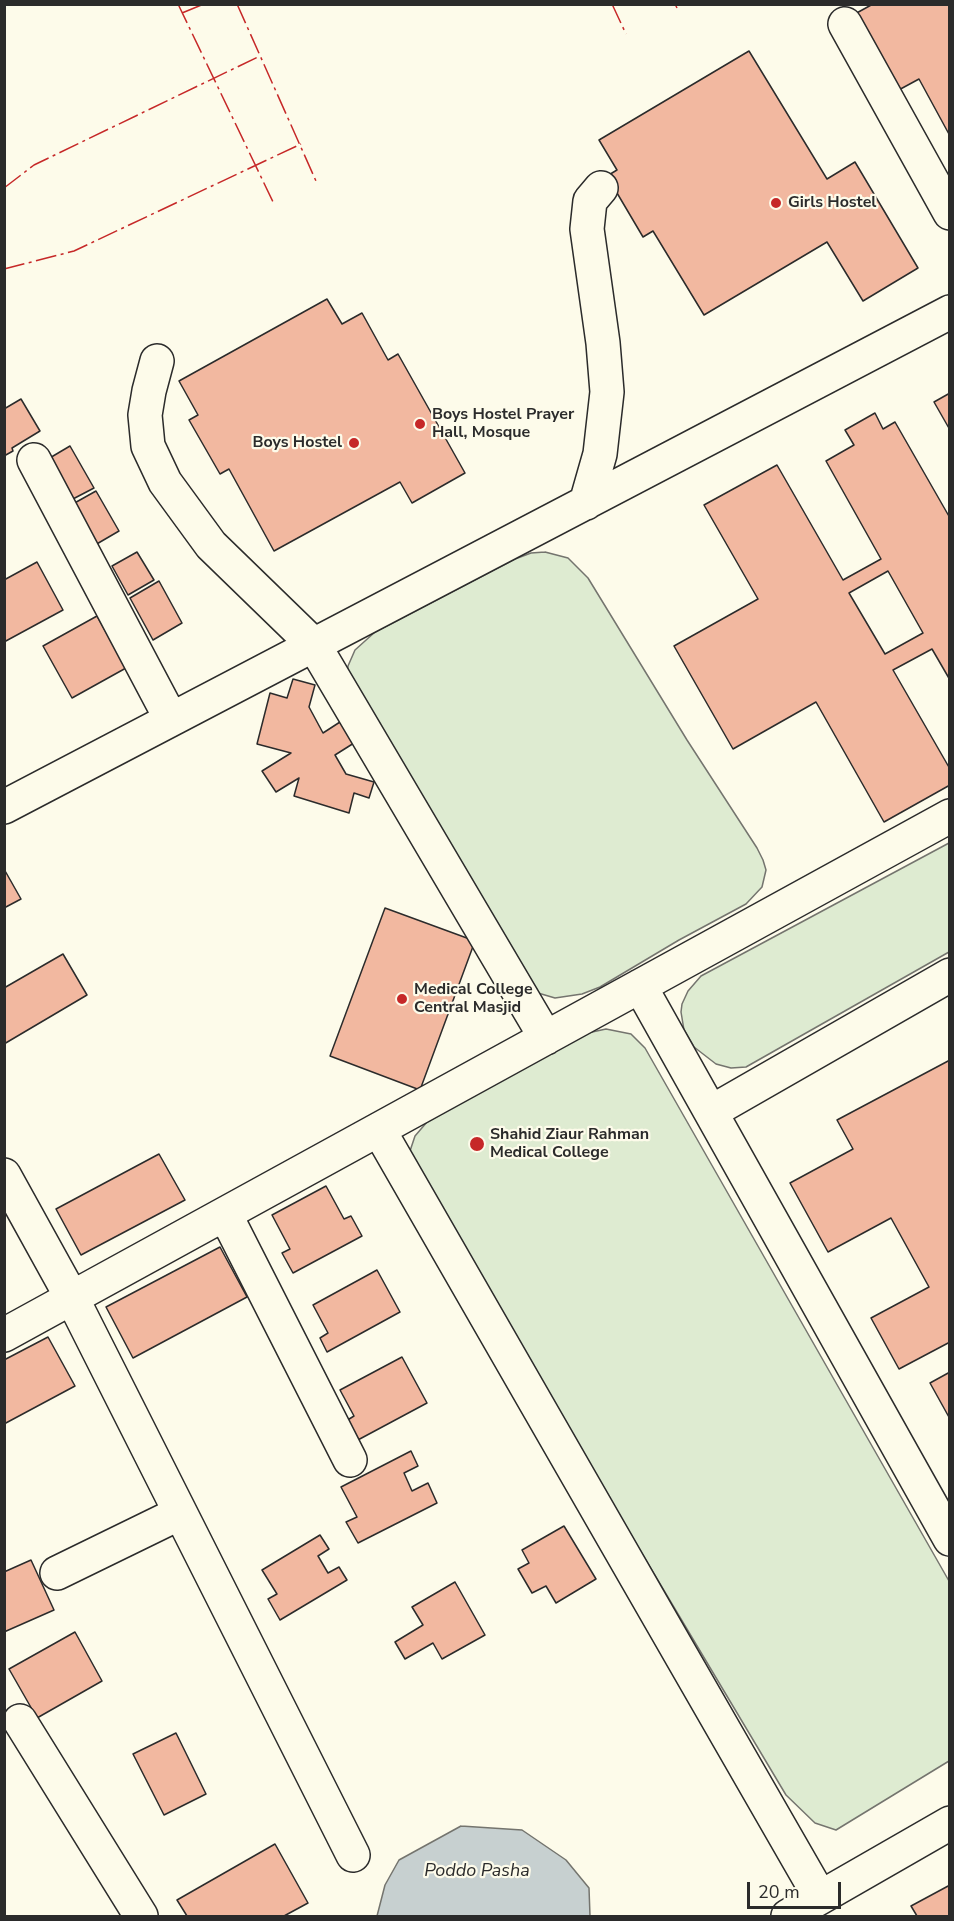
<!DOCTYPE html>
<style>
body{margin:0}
#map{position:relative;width:954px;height:1921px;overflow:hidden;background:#fdfbea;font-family:"Nunito Sans",sans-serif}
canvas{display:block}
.frame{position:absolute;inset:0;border:6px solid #2b2b2b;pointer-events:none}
.scale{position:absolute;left:747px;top:1882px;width:94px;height:27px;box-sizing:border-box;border:3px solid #2b2b2b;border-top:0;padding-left:8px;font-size:18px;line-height:21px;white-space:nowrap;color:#2b2b2b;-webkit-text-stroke:4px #fdfbea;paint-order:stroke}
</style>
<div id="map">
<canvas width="954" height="1921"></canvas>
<div class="frame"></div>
<div class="scale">20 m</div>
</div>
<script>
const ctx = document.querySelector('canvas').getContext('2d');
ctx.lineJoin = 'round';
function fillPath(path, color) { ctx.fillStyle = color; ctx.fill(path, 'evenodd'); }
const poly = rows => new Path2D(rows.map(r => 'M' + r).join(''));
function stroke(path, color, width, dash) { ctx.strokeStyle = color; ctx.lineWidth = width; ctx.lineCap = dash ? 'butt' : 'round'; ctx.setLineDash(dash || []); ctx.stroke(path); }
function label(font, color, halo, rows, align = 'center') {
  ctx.font = font + ' "Nunito Sans",sans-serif'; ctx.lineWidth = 4.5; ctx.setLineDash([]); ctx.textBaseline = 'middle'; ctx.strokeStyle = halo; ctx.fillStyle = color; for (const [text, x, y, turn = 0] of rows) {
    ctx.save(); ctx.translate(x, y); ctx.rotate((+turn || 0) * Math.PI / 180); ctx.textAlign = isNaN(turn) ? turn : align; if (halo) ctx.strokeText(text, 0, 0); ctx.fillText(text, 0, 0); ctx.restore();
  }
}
const green = poly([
 [545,552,568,558,588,578,687,740,757,848,763,860,766,870,762,887,746,904,679,940,600,987,582,994,555,998,538,993,347,676,348,666,355,650,375,632,515,559,531,553,545,552],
 [949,843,949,952,746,1067,731,1068,716,1064,694,1047,684,1030,681,1012,682,1004,688,991,701,976,949,843],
 [606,1029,631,1034,645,1048,949,1581,949,1761,836,1830,815,1823,786,1795,422,1185,409,1154,415,1136,427,1122,583,1034,606,1029]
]);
fillPath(green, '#deebd1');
stroke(green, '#74746e', 1.5);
const water = poly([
 [461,1826,522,1830,566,1860,589,1888,590,1916,377,1916,385,1885,399,1860,461,1826]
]);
fillPath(water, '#c7d0d0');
stroke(water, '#74746e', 1.5);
const building = poly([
 [873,4,950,4,950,136,919,79,895,92,853,15,873,4],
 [749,51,827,179,855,162,918,268,863,301,827,242,704,315,653,231,643,237,607,176,617,170,599,140,749,51],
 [327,299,342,324,362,313,388,360,398,354,465,473,412,503,400,482,274,551,229,469,220,474,189,420,198,415,179,381,327,299],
 [950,393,950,430,934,402,950,393],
 [21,399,40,431,12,448,13,451,4,456,4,409,21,399],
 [875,413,883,429,895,422,950,518,950,680,932,649,893,670,950,769,950,785,884,822,816,702,733,749,674,646,758,599,704,505,777,465,843,580,881,559,826,461,854,445,845,430,875,413],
 [888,571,923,633,885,654,849,593,888,571],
 [70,446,94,488,71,500,48,459,70,446],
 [96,491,119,531,95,545,71,505,96,491],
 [137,552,154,580,128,595,112,566,137,552],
 [37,562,63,610,4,642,4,580,37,562],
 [159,581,182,623,153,640,130,598,159,581],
 [97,616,126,668,72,698,43,646,97,616],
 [293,679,315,685,309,707,323,733,340,722,354,743,335,755,346,774,374,782,369,798,354,793,349,813,294,796,299,778,276,792,262,771,291,753,257,744,270,693,287,698,293,679],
 [4,869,21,899,4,908,4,869],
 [385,908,475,941,420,1090,330,1056,385,908],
 [63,954,87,995,4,1044,4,988,63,954],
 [950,1060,950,1342,899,1369,871,1318,929,1287,891,1218,828,1252,790,1183,853,1149,837,1120,950,1060],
 [159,1154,185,1200,81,1255,56,1209,159,1154],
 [326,1186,344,1219,351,1216,362,1236,293,1273,282,1253,290,1249,272,1215,326,1186],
 [220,1247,247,1297,133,1358,106,1307,220,1247],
 [377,1270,400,1312,327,1352,320,1338,328,1333,313,1305,377,1270],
 [48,1337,75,1386,4,1424,4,1360,48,1337],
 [402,1357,427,1403,356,1441,346,1421,354,1416,340,1390,402,1357],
 [950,1372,950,1419,930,1383,950,1372],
 [411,1451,418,1466,404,1473,412,1491,428,1483,437,1503,358,1543,346,1522,357,1517,341,1487,411,1451],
 [564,1526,596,1579,556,1603,546,1586,532,1593,518,1569,529,1563,522,1550,564,1526],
 [320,1535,329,1549,318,1556,328,1573,339,1567,347,1580,280,1620,268,1599,277,1594,262,1570,320,1535],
 [31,1560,54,1610,4,1632,4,1572,31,1560],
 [455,1582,485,1635,442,1659,433,1643,405,1659,395,1642,423,1625,412,1607,455,1582],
 [75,1632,102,1681,37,1718,9,1669,75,1632],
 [176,1733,206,1794,164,1815,133,1754,176,1733],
 [275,1844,308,1903,284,1916,187,1916,177,1900,275,1844],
 [950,1885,950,1916,917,1916,911,1906,950,1885]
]);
fillPath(building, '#f2b8a0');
stroke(building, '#2b2b2b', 1.5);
const minor = poly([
 [845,24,950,213],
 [157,361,149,391,145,415,148,446,165,482,211,545,314,645,546,1038],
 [34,460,171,719],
 [586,503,600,454,607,392,603,343,587,229,590,201,601,188],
 [4,807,950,312],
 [640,986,950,1539],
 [711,1112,950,975],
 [379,1130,820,1897],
 [4,1175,72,1298,353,1855],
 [225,1214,350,1460],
 [4,1335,950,816],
 [57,1573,180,1513],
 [20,1721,141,1916],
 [788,1916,950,1823]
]);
stroke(minor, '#2b2b2b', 36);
stroke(minor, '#fdfbea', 33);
stroke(poly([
 [178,4,274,204],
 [237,4,316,181],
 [612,4,626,34],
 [675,4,677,8],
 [182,13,204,4],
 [4,188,34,165,260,56],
 [4,269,74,251,301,144]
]), '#c62828', 1.5, [21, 4.5, 3, 4.5]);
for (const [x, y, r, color] of [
 [776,203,6,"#c62828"],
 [420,424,6,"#c62828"],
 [354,443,6,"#c62828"],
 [402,999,6,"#c62828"],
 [477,1144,8,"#c62828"]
]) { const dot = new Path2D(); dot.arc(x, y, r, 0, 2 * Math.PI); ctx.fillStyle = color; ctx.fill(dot); stroke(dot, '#fdfbea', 2); }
label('bold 16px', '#2b2b2b', '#fdfbea', [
 ["Girls Hostel",788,203],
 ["Boys Hostel Prayer",432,415],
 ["Hall, Mosque",432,433],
 ["Boys Hostel",342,443,"right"],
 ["Medical College",414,990],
 ["Central Masjid",414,1008],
 ["Shahid Ziaur Rahman",490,1135],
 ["Medical College",490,1153]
], 'left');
label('italic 18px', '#2b2b2b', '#fdfbea', [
 ["Poddo Pasha",477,1872]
]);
</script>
